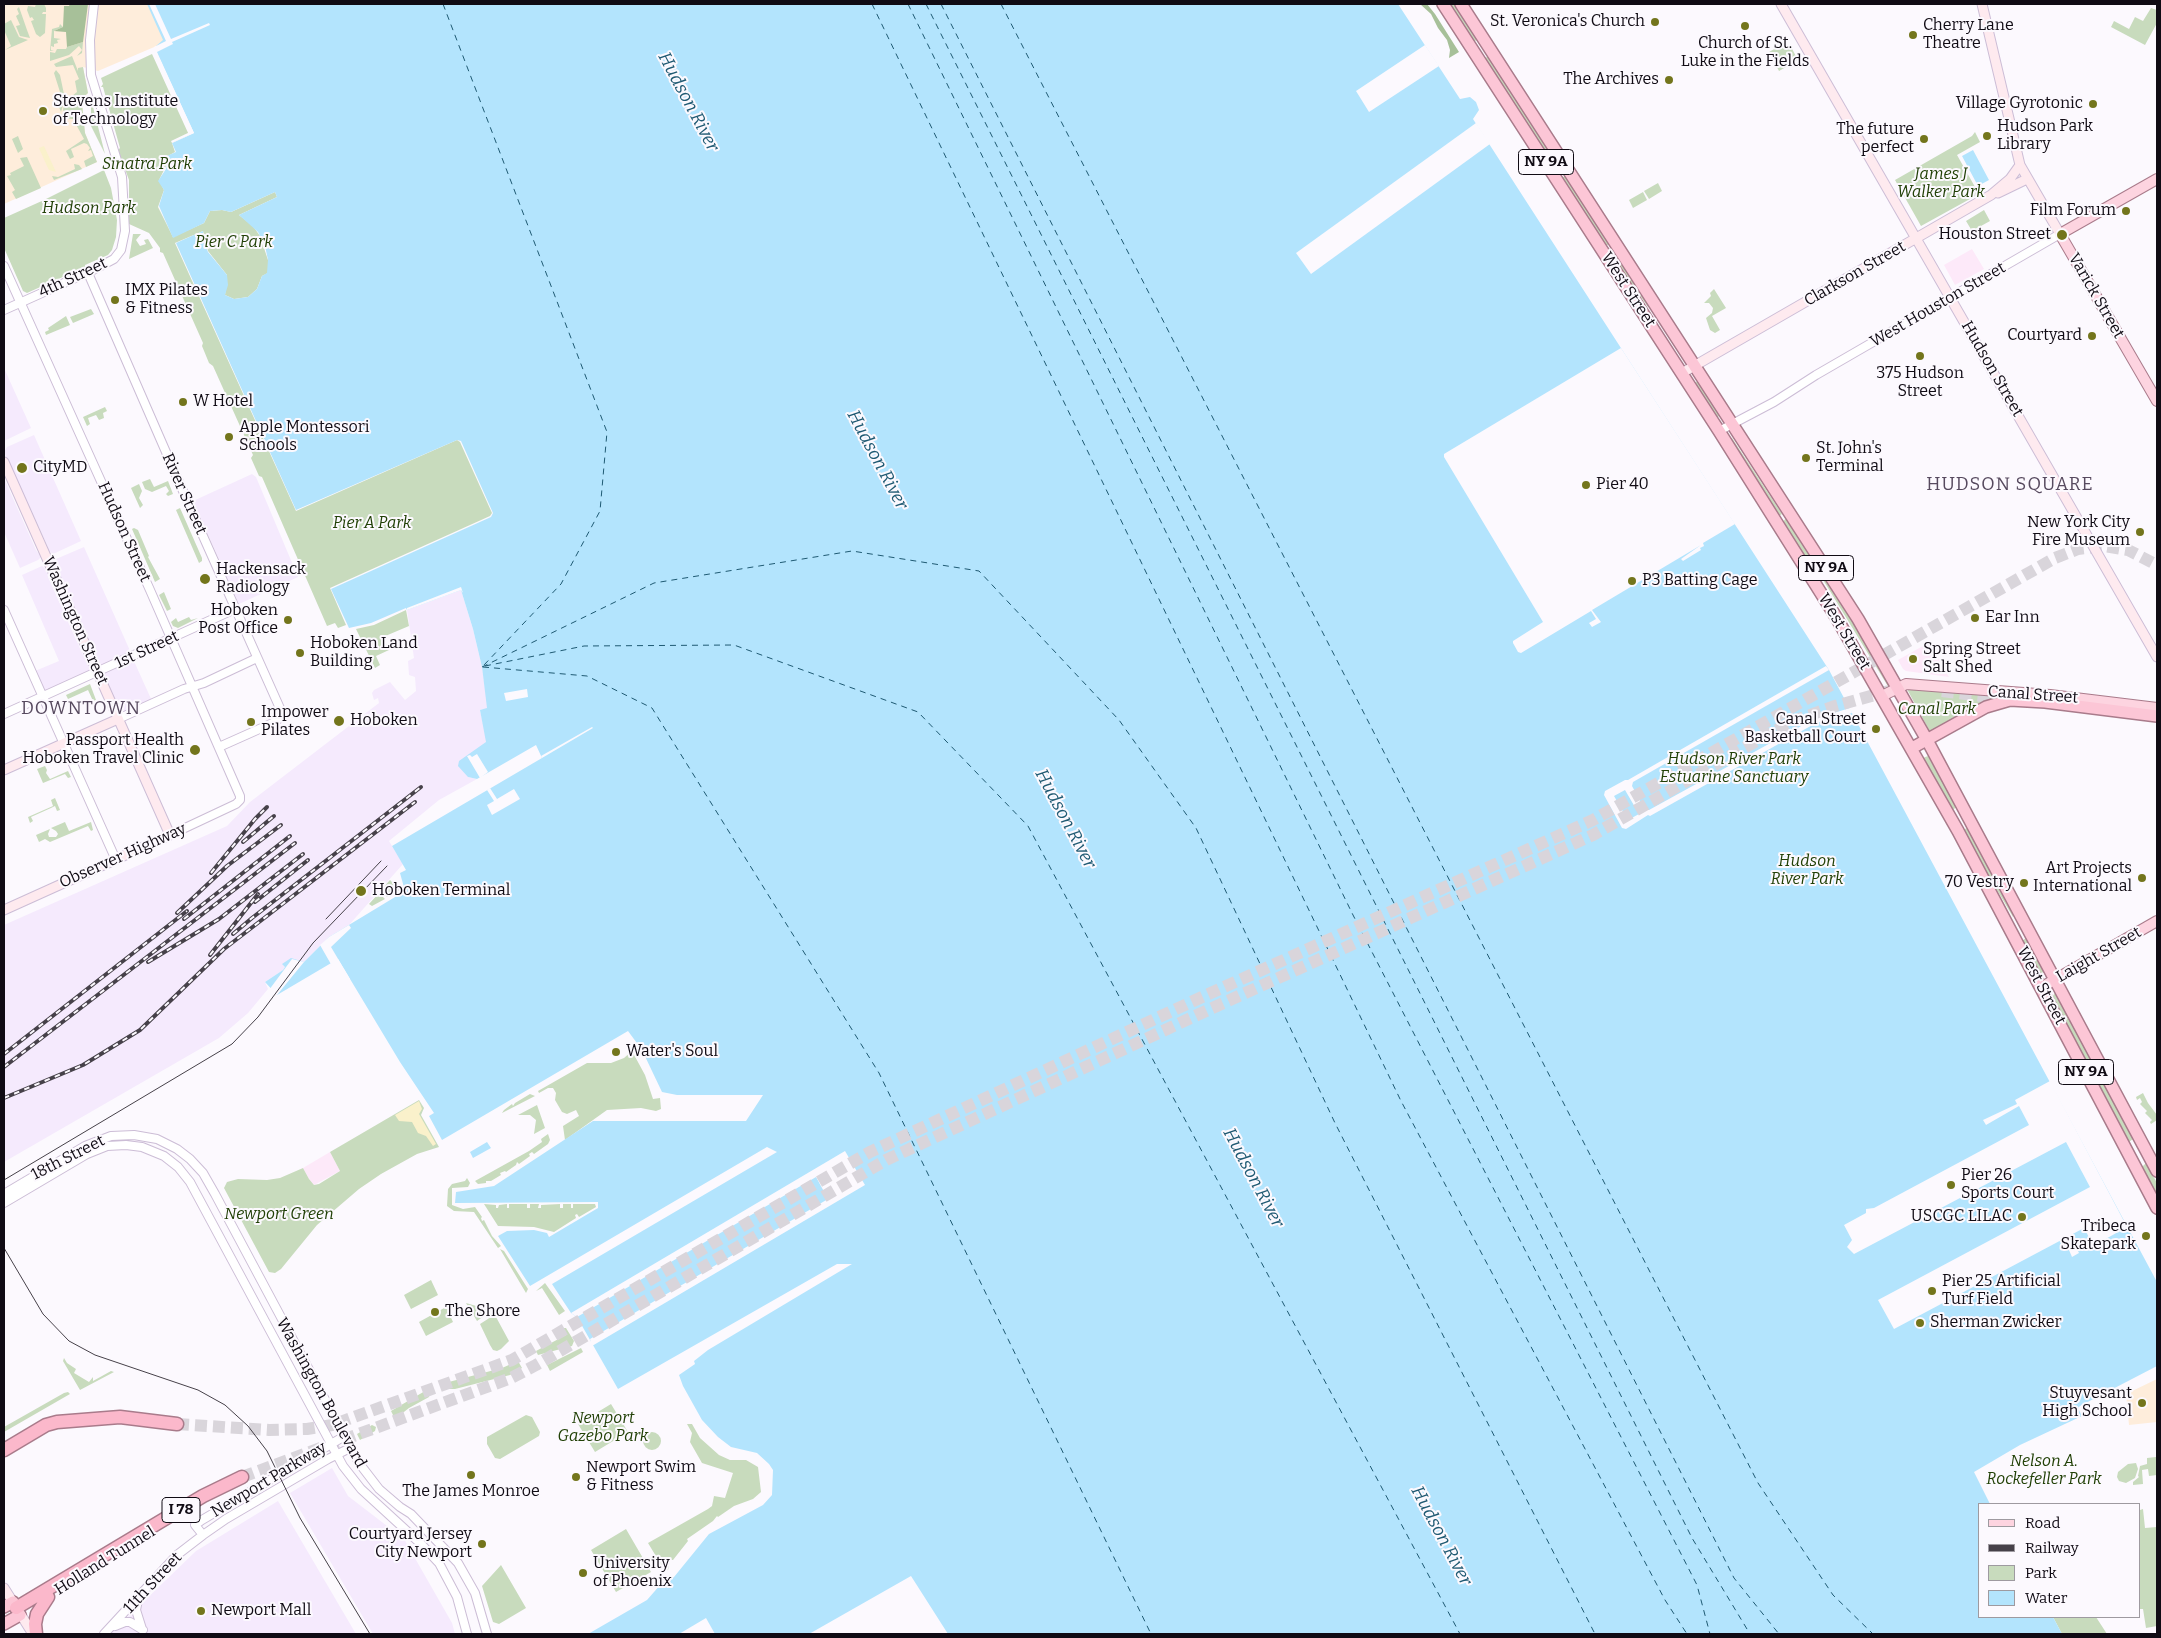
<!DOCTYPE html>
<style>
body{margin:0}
#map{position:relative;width:2161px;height:1638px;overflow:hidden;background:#fcf9fe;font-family:Bitter,serif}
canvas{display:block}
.frame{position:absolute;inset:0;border:5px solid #100b14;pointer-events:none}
.legend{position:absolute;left:1978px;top:1503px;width:162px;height:115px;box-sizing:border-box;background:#fcf9fe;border:1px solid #9e9aa0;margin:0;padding:6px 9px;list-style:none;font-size:15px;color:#100b14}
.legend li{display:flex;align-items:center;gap:10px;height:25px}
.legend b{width:25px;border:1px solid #9e9aa0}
</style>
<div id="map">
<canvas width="2161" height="1638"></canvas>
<div class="frame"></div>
<ul class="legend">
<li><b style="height:6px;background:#fdd4e0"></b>Road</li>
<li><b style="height:6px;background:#464149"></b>Railway</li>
<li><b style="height:14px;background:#c8dbbd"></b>Park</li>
<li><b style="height:14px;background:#b3e4fd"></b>Water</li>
</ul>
</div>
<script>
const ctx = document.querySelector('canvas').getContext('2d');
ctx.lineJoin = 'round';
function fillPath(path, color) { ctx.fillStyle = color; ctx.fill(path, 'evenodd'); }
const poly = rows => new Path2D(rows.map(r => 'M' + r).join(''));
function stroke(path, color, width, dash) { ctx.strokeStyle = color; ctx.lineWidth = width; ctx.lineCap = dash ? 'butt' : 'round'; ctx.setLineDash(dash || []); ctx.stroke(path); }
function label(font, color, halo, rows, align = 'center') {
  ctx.font = font + ' Bitter,serif'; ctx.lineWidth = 4; ctx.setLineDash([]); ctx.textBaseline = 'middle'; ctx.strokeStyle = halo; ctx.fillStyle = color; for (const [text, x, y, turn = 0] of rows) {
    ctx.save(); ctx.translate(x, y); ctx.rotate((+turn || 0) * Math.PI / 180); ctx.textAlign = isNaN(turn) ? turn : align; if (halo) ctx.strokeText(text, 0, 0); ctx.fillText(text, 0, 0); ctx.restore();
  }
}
fillPath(poly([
 [4,368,31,428,4,441],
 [34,435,81,541,53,554,48,550,47,545,4,452,7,447],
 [252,474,256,477,298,577,239,604,193,501],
 [4,478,36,550,41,557,38,560,20,568,4,532],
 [84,547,131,653,101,666,54,562,56,559],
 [42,566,47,570,48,577,83,655,87,659,92,671,45,691,35,671,59,661,22,575],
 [461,590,473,629,482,667,488,709,480,710,487,742,471,754,468,777,477,779,439,800,389,841,403,864,349,925,329,937,304,962,283,965,285,967,283,970,265,982,268,989,248,1013,219,1038,4,1162,4,925,227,826,250,802,379,703,378,698,374,700,372,693,374,690,390,682,405,700,416,691,415,677,409,675,408,661,414,658,407,610],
 [133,659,152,701,121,713,104,674],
 [332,1468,348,1496,404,1539,452,1623,455,1634,373,1634,290,1493],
 [278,1501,356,1634,110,1634,196,1551]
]), '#f5eafd');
fillPath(poly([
 [1972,249,1984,269,1955,285,1944,265],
 [1930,642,1930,643,1949,677,1906,671,1903,669,1898,660],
 [330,1152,340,1171,314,1185,309,1179,303,1168]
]), '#fde9f9');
fillPath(poly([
 [4,4,149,4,166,42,98,71,83,67,88,93,82,101,85,133,97,162,4,204],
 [2157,1379,2157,1422,2129,1425,2126,1394]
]), '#feeddb');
fillPath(poly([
 [36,4,44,4,46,8,46,12,43,12,42,14,46,14,45,33,40,37,36,34,31,21,34,20,32,17,30,18,27,10,28,6,35,7],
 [1448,4,1454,4,1477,40,1473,42],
 [19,7,27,30,30,38,20,36,16,26,20,25,16,16,19,14,17,9],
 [2151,8,2157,10,2157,23,2145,45,2111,27,2114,21,2129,29,2135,17,2143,21],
 [11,20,19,37,28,40,5,50,11,46,4,30,4,24],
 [60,24,63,27,54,31,54,38,61,39,57,40,58,43,54,44,54,47,51,46,51,50,54,50,50,51,52,29,59,27],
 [83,42,82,53,77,56,82,50,79,46,69,55,50,61,50,52,55,53,57,49,66,49,67,47],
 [1785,43,1787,46,1790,45,1798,60,1779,71,1769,52],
 [152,54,189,135,172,143,175,152,168,156,166,166,159,180,164,190,158,207,173,237,204,223,210,211,222,210,231,212,275,192,277,197,239,215,253,226,260,236,268,260,268,273,262,276,257,289,248,297,234,299,225,295,227,275,208,251,203,231,175,243,296,511,457,440,460,442,492,513,490,516,330,588,346,625,338,628,335,623,327,626,262,477,259,476,251,458,253,455,213,366,209,363,202,346,203,343,163,253,160,252,160,248,149,233,129,224,129,180,118,150,120,148,103,87,101,87,103,84,101,78],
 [72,56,78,71,78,68,83,67,88,93,80,100,80,103,82,103,85,133,97,162,86,167,84,161,93,156,91,150,88,151,90,148,87,144,84,143,71,149,74,157,70,159,66,151,84,139,73,119,54,118,64,113,63,109,67,100,77,92,75,81,79,79,73,65,56,67,54,64],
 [1489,56,1548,149,1545,151,1485,58],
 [56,70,60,75,65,99,61,112,54,95,60,92,54,73],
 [91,103,93,107,105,154,91,126],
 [1975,132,1980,142,1957,155,1979,194,1921,226,1895,180,1972,136],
 [18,136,23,149,18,153,12,139],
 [27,157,41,188,16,199,12,192,15,190,7,176,11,175,10,173,24,166,20,158],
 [74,164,79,165,82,169,54,180,52,176,58,177,75,169],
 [104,170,111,188,117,220,116,237,112,250,108,255,85,265,85,267,27,293,23,291,4,248,4,218,44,200],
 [1566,175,1610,244,1605,246,1562,178],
 [1658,183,1662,191,1649,199,1644,191],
 [1643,192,1647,200,1633,208,1629,200],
 [1984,210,1990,221,1972,231,1966,221],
 [133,234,141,234,136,240,140,246,146,244,144,240,148,239,153,248,129,259],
 [1622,263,1650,306,1648,307,1618,265],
 [1714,289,1726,308,1712,316,1720,330,1715,333,1710,330,1706,318,1712,313,1713,308,1709,303,1704,303,1711,296,1710,293],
 [91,309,94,314,73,323,70,317],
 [66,316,70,325,46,335,45,332,49,330,48,328],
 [1699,381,1721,415,1716,418,1694,383],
 [105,407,107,411,103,413,104,418,99,420,96,415,88,418,90,424,87,426,83,417],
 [1730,438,1732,438,1782,514,1779,516],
 [150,479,154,487,168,481,173,494,168,496,166,494,169,491,166,486,152,492,145,489,142,482],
 [139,484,142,491,139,498,143,505,140,508,131,488],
 [180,508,202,558,202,561,199,563,176,510],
 [1786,518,1854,624,1891,687,1889,688,1814,565,1802,554,1783,522],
 [134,528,138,530,149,556,148,557,160,579,155,582,132,529],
 [164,592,171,609,167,611,159,595],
 [406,610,409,626,383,637,389,650,376,656,380,665,375,668,356,629,374,625],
 [189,617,191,620,198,618,178,628,173,626,171,622,176,618,178,622],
 [90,684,96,700,93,701,88,690,68,699,66,695],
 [1907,689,1975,695,1997,696,1930,732],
 [1928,756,1956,807,1952,811,1923,758],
 [45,766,47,770,46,773,50,779,68,771,71,777,68,778,65,774,43,783,37,769],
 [55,798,60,810,57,811,55,806,51,808,31,817,33,821,30,823,28,817,53,806,51,800],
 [65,822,69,831,91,822,93,830,91,831,88,826,50,842,45,839,39,842,36,835,50,829,48,834,49,837,56,837,58,834,56,831,51,828],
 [1967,828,2014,915,2013,917,1971,846,1963,830],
 [390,880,400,890,387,897,380,891],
 [379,893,385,899,372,906,369,904],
 [2026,938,2044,971,2040,975,2022,941],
 [2055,993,2133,1139,2129,1142,2052,997],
 [632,1051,645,1075,653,1099,660,1098,661,1109,656,1111,641,1108,607,1110,565,1140,563,1126,579,1116,576,1110,567,1114,562,1112,555,1100,556,1093,553,1088,548,1088,539,1093,538,1091,587,1063,611,1063,624,1058],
 [2143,1093,2148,1103,2157,1115,2157,1120,2151,1124,2150,1122,2152,1120,2145,1113,2147,1111,2140,1104,2142,1102,2140,1098,2137,1100,2136,1097],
 [530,1094,535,1096,502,1113,504,1110,512,1104,513,1106,515,1103],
 [419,1100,424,1108,421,1115,439,1147,417,1154,381,1174,359,1189,317,1225,281,1269,275,1273,269,1272,224,1188,227,1182,238,1179,267,1180,280,1178,303,1168,309,1179,314,1185,319,1184,340,1171,330,1152],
 [537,1105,545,1128,534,1134,536,1120,530,1115,518,1115],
 [548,1134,550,1140,548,1144,534,1154,532,1152,529,1154,530,1156,519,1164,517,1162,516,1165,506,1172,505,1171,500,1173,501,1175,491,1181,486,1181,486,1183,478,1184,475,1181,529,1151,542,1142,541,1139],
 [2146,1163,2157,1183,2157,1197,2142,1167],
 [467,1178,470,1183,468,1187,452,1188,452,1205,463,1209,475,1207,482,1217,481,1218,482,1221,484,1220,492,1236,501,1246,498,1248,474,1212,454,1211,447,1206,448,1189,452,1184,465,1181],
 [484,1204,496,1205,496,1208,498,1208,499,1205,507,1204,507,1208,509,1208,509,1204,527,1204,527,1208,530,1208,530,1204,539,1204,538,1208,541,1208,541,1205,560,1204,560,1208,563,1208,563,1204,571,1204,571,1208,573,1208,573,1204,595,1204,596,1207,579,1217,577,1214,575,1215,576,1218,554,1232,534,1227,498,1226],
 [500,1249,504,1251,528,1289,526,1293],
 [431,1280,438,1295,411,1309,404,1295],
 [545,1283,565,1311,559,1315,542,1288,536,1291],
 [466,1303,490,1310,491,1311,477,1321],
 [446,1307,453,1322,426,1336,419,1322],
 [491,1317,496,1317,509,1341,501,1349,497,1351,493,1350,490,1345,480,1324],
 [563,1328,566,1328,574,1341,572,1346,538,1355,536,1351,566,1335],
 [581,1348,583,1352,550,1371,547,1365],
 [64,1358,67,1363,76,1369,74,1373,89,1382,93,1377,93,1381,111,1371,114,1372,80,1390,63,1361],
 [518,1361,522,1368,510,1375,455,1389,447,1389,445,1383,502,1368],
 [425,1391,430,1392,429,1397,409,1408,395,1419,391,1411],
 [68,1392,70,1394,4,1432,4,1427,64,1393],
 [611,1404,628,1432,595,1452,578,1424],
 [526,1415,532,1417,540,1432,539,1436,500,1459,495,1458,487,1444,487,1437],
 [687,1424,692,1424,700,1438,719,1455,730,1460,746,1460,758,1467,761,1492,753,1499,734,1506,718,1517,717,1516,713,1521,687,1539,688,1541,673,1560,670,1560,668,1570,665,1571,648,1543,708,1509,712,1506,714,1496,725,1498,733,1473,702,1463,690,1442,692,1433],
 [372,1425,376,1427,375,1431,360,1440,357,1434],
 '643 1441a9 9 0 1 1 18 0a9 9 0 1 1-18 0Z',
 [2156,1457,2157,1475,2149,1476,2148,1469,2142,1470,2143,1484,2133,1485,2133,1482,2139,1477,2138,1476,2140,1466,2147,1464,2147,1458],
 [2136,1463,2138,1469,2135,1478,2126,1483,2119,1481,2117,1477,2118,1472,2128,1464],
 [2143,1509,2145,1528,2157,1527,2157,1626,2146,1628,2143,1609,2140,1609,2140,1510],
 [626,1529,651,1572,616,1592,591,1550],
 [501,1565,526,1608,499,1624,493,1622,482,1586],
 [2053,1617,2096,1617,2107,1634,2062,1634]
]), '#c8dbbd');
fillPath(poly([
 [70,4,88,4,83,42,67,47,66,32,54,31,63,27,64,6,69,6],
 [1420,4,1427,4,1435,14,1459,52,1449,58,1450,50,1447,40,1438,28,1431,14]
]), '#a7c099');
fillPath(poly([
 [44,146,56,172,49,170,46,164,39,148],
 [419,1101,422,1109,419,1114,436,1144,433,1146,426,1136,418,1133,412,1122,399,1121,395,1115]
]), '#faf1cb');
fillPath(poly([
 [147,4,1398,4,1460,99,1470,97,1476,102,1479,110,1473,119,1829,670,2157,1282,2157,1366,2080,1406,2078,1408,2082,1416,2020,1445,1974,1472,1990,1504,1980,1504,1980,1617,2053,1617,2062,1634,948,1634,911,1576,809,1634,715,1634,706,1618,679,1634,588,1634,647,1600,661,1584,674,1577,709,1534,763,1505,772,1495,773,1470,769,1464,757,1453,731,1447,718,1437,702,1420,683,1386,679,1375,695,1364,694,1361,708,1350,852,1264,837,1264,618,1389,577,1317,571,1313,552,1284,777,1152,767,1147,530,1286,498,1236,507,1231,534,1230,547,1233,549,1237,598,1208,598,1202,455,1203,456,1192,494,1186,593,1121,746,1121,763,1095,677,1095,662,1092,642,1050,628,1031,442,1140,429,1116,434,1113,400,1062,338,959,277,995,265,982,283,970,285,967,282,964,291,958,304,962,329,937,405,891,400,873,406,870,392,846,542,758,536,745,477,779,468,777,458,766,459,761,486,742,480,710,487,708,482,667,473,629,461,590,407,610,406,608,371,623,349,628,331,589,491,517,493,513,461,441,457,440,296,510,176,243,203,231,204,242,208,252,227,275,228,285,225,295,234,299,248,297,257,289,262,276,267,273,268,260,265,246,258,232,239,215,277,197,275,192,231,212,222,210,210,211,204,223,173,238,159,206,164,190,158,181,166,169,167,156,176,152,172,143,194,133,156,51,156,46,163,40],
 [1973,150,1989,180,1978,186,1962,156],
 [487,1142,491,1148,473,1158,470,1152]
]), '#b3e4fd');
fillPath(poly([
 [149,4,155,4,171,39,209,23,210,25,172,42,173,44,157,52,194,133,172,143,171,141,190,132,154,52,154,47,166,41],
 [1425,45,1439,66,1369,112,1356,91],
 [1476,123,1490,144,1311,274,1296,253],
 [1621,348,1735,524,1703,543,1704,546,1700,548,1701,550,1683,561,1681,559,1701,545,1592,610,1601,622,1592,627,1589,623,1596,619,1591,611,1521,653,1518,652,1513,643,1513,641,1543,622,1444,457,1444,454],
 [461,587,463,593,461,590,407,610,407,608],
 [1826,666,1829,670,1633,782,1632,786,1645,810,1649,810,1814,719,1850,708,1852,713,1816,723,1650,816,1648,815,1626,829,1622,828,1604,795,1605,791,1625,780,1628,780],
 [1625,790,1639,814,1628,820,1614,796],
 [527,689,528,697,506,701,504,693],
 [592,727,593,728,542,758,541,756],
 [477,754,488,772,480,778,467,756,470,755,472,757],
 [490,788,497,799,514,789,520,799,492,815,487,805,494,801,487,790],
 [349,925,351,928,331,947,350,979,348,981,337,962,332,966,320,945,329,937],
 [292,959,304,962,277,995,269,990],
 [2050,1081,2127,1227,2093,1246,2092,1244,2078,1251,2079,1253,2072,1257,2069,1250,2076,1246,2077,1249,2091,1241,2084,1228,1894,1329,1878,1300,2090,1187,2066,1142,1854,1254,1847,1247,1852,1240,1844,1225,1866,1213,1866,1209,1874,1208,2029,1125,2019,1106,1986,1125,1983,1120,2017,1104,2015,1100],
 [845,1151,865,1185,592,1346,590,1339,828,1199,816,1177,577,1317,571,1313]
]), '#fcf9fe');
stroke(poly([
 [443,4,607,432,600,511,561,584,484,665],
 [872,4,1401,1101,1665,1600,1687,1634],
 [908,4,1353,915,1697,1585,1710,1634],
 [926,4,1692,1538,1750,1634],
 [941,4,1734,1578,1779,1634],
 [1001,4,1758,1483,1833,1595,1873,1634],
 [485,666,584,646,734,645,918,712,1028,826,1460,1634],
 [482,667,654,583,852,551,979,571,1119,720,1196,828,1335,1123,1595,1634],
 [483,667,587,676,652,708,879,1073,1151,1634]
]), '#1f5a73', 1, [6, 5]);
stroke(poly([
 [1942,691,2014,700],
 [177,1424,269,1430,307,1429,332,1425,512,1360,870,1152,1202,997,1593,820,2055,558,2078,549,2104,546,2128,550,2157,565],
 [242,1477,511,1378,536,1365,886,1160,1208,1010,1593,835,1765,736,1799,719,1835,706,1889,691]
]), '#d9d5db', 12, [12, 6]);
const tertiary = poly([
 [4,266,150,590,240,796,240,800,236,804,170,835],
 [88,273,186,498,283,715,275,722,219,747],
 [4,310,93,270,114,259,121,250,125,231,122,177,91,75,90,40,94,4],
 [1719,431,1774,402,1816,375,2060,234],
 [4,610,116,860],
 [4,714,235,609],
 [118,719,184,689,204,683,257,658],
 [4,1194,85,1146,111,1136,134,1135,157,1139,177,1149,190,1159,203,1173,215,1194,359,1463,379,1489,400,1507,411,1514,458,1563,475,1593,487,1634],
 [4,1203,87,1154,107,1146,126,1145,142,1147,164,1156,178,1167,190,1182,343,1466,361,1489,421,1544,439,1563,457,1597,467,1634],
 [203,1535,195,1525,202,1520,343,1437],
 [138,1600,136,1610,142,1629],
 [115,1626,125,1622,130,1622,143,1630],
 [104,1634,177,1555,203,1535,226,1519,328,1459,350,1448]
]);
const secondary = poly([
 [1781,4,2157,657],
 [1982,4,2020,165,2060,234],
 [1998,193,2027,179],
 [1682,373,1991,195,2010,179,2020,165],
 [4,462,170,835,4,910],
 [4,770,118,719],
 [4,1588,33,1634]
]);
const primary = poly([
 [2157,179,2060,234,2157,401],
 [1882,696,1906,684,2050,695,2157,708],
 [2042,987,2157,921]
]);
const trunk = poly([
 [1443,4,1719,431,1836,617,1958,831,2157,1208],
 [1461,4,1858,619,1927,740,2157,1171],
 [1912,748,1986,707,2010,700,2045,702,2157,716],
 [4,1607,13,1602],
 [4,1624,20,1615]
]);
const motorway = poly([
 [4,1450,46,1425,57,1422,120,1417,177,1424],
 [16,1608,203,1496,242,1477],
 [36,1634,35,1624,37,1614,48,1597]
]);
stroke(tertiary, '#ccbdd6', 10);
stroke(secondary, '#ccbdd6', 11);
stroke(primary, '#a97b8b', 12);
stroke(trunk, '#a97b8b', 14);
stroke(motorway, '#a97b8b', 15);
stroke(tertiary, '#fff', 8);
stroke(secondary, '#feeaef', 9);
stroke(primary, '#fdd4e0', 10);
stroke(trunk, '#fcc6d6', 11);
stroke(motorway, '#fbb8cb', 12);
stroke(poly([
 [326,919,381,861],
 [4,1180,232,1044,258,1017,313,943,387,866],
 [4,1248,43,1314,69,1341,95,1355,198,1390,225,1405,248,1426,267,1451,300,1518,370,1634]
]), '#464149', 1);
const rail = poly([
 [243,842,274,816],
 [211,873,255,819,267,807],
 [255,902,308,860],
 [177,913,227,866,281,825],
 [184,919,290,836],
 [233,934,252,918,421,787],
 [210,955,258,894],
 [148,962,219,919,303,854],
 [4,1054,187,911],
 [4,1067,295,843],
 [4,1098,83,1065,140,1030,224,949,415,802]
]);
stroke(rail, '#464149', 4);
stroke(rail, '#fcf9fe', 2, [5.5]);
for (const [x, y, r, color] of [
 [1655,22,5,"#73751c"],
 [1745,26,5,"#73751c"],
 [1913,35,5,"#73751c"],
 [1669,80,5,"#73751c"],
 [2093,104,5,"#73751c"],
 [43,111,5,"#73751c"],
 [1987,136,5,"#73751c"],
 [1924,139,5,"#73751c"],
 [2126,211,5,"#73751c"],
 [2062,235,6,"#73751c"],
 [115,300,5,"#73751c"],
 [2092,336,5,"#73751c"],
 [1920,356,5,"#73751c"],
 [183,402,5,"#73751c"],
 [229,437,5,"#73751c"],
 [1806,458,5,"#73751c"],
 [22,468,6,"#73751c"],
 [1586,485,5,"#73751c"],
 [2140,532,5,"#73751c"],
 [205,579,6,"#73751c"],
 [1632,581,5,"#73751c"],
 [1975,618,5,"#73751c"],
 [288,620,5,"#73751c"],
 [300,653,5,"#73751c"],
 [1913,659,5,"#73751c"],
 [339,721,6,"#73751c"],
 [251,722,5,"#73751c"],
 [1876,729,5,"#73751c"],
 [195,750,6,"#73751c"],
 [2142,878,5,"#73751c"],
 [2024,883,5,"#73751c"],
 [361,891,6,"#73751c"],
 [616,1052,5,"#73751c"],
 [1951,1185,5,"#73751c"],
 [2022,1217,5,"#73751c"],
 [2146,1236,5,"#73751c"],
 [1932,1291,5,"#73751c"],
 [435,1312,5,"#73751c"],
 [1920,1323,5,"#73751c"],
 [2142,1403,5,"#73751c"],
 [471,1475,5,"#73751c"],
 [576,1477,5,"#73751c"],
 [482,1544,5,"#73751c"],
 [583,1573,5,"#73751c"],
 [201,1611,5,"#73751c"]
]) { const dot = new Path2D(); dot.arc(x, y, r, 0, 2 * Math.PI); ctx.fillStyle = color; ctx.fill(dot); stroke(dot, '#fcf9fe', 2); }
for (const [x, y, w] of [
 [1546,162,55],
 [1826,568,55],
 [2086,1072,55],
 [181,1510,38]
]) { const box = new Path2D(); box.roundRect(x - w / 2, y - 12.5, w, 25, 4); ctx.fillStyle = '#fcf9fe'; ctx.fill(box); stroke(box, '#100b14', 1); }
label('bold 15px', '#100b14', null, [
 ["NY 9A",1546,162],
 ["NY 9A",1826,568],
 ["NY 9A",2086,1072],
 ["I 78",181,1510]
]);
label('16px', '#100b14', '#fcf9fe', [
 ["St. Veronica's Church",1645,22,"right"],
 ["Cherry Lane",1923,26],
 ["Theatre",1923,44],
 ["Church of St.",1745,44,"center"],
 ["Luke in the Fields",1745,62,"center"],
 ["The Archives",1659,80,"right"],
 ["Stevens Institute",53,102],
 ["of Technology",53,120],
 ["Village Gyrotonic",2083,104,"right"],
 ["Hudson Park",1997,127],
 ["Library",1997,145],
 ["The future",1914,130,"right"],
 ["perfect",1914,148,"right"],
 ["Film Forum",2116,211,"right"],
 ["Houston Street",2051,235,"right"],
 ["IMX Pilates",125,291],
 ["& Fitness",125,309],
 ["Courtyard",2082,336,"right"],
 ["375 Hudson",1920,374,"center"],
 ["Street",1920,392,"center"],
 ["W Hotel",193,402],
 ["Apple Montessori",239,428],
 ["Schools",239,446],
 ["St. John's",1816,449],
 ["Terminal",1816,467],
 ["CityMD",33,468],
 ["Pier 40",1596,485],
 ["New York City",2130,523,"right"],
 ["Fire Museum",2130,541,"right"],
 ["Hackensack",216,570],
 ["Radiology",216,588],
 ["P3 Batting Cage",1642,581],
 ["Hoboken",278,611,"right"],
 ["Post Office",278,629,"right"],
 ["Ear Inn",1985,618],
 ["Hoboken Land",310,644],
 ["Building",310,662],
 ["Spring Street",1923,650],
 ["Salt Shed",1923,668],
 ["Impower",261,713],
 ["Pilates",261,731],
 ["Canal Street",1866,720,"right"],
 ["Basketball Court",1866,738,"right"],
 ["Hoboken",350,721],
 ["Passport Health",184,741,"right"],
 ["Hoboken Travel Clinic",184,759,"right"],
 ["Art Projects",2132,869,"right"],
 ["International",2132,887,"right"],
 ["70 Vestry",2014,883,"right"],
 ["Hoboken Terminal",372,891],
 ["Water's Soul",626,1052],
 ["Pier 26",1961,1176],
 ["Sports Court",1961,1194],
 ["USCGC LILAC",2012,1217,"right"],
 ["Tribeca",2136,1227,"right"],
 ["Skatepark",2136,1245,"right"],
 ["Pier 25 Artificial",1942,1282],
 ["Turf Field",1942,1300],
 ["The Shore",445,1312],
 ["Sherman Zwicker",1930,1323],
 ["Stuyvesant",2132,1394,"right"],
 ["High School",2132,1412,"right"],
 ["Newport Swim",586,1468],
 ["& Fitness",586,1486],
 ["The James Monroe",471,1492,"center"],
 ["Courtyard Jersey",472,1535,"right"],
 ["City Newport",472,1553,"right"],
 ["University",593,1564],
 ["of Phoenix",593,1582],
 ["Newport Mall",211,1611]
], 'left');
label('italic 16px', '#214006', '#fcf9fe', [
 ["Sinatra Park",147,165],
 ["James J",1941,175],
 ["Walker Park",1941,193],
 ["Hudson Park",89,209],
 ["Pier C Park",234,243],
 ["Pier A Park",372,524],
 ["Canal Park",1937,710],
 ["Hudson River Park",1734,760],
 ["Estuarine Sanctuary",1734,778],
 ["Hudson",1807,862],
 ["River Park",1807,880],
 ["Newport Green",279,1215],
 ["Newport",603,1419],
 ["Gazebo Park",603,1437],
 ["Nelson A.",2044,1462],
 ["Rockefeller Park",2044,1480]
]);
label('16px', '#100b14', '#fcf9fe', [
 ["Clarkson Street",1855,274,-30],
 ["4th Street",73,278,-25],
 ["West Street",1628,290,57],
 ["Varick Street",2096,296,60],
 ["West Houston Street",1938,305,-30],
 ["Hudson Street",1992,369,60],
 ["River Street",184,494,66],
 ["Hudson Street",124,532,66],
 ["Washington Street",75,621,66],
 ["West Street",1844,632,59],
 ["1st Street",147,650,-25],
 ["Canal Street",2033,695,4],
 ["Observer Highway",123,856,-24],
 ["Laight Street",2099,955,-30],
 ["West Street",2041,986,62],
 ["18th Street",68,1158,-27],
 ["Washington Boulevard",321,1393,61],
 ["Newport Parkway",269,1480,-31],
 ["Holland Tunnel",105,1561,-32],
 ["11th Street",153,1583,-47]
]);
label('italic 18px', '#1f5a73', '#fcf9fe', [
 ["Hudson River",688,102,62],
 ["Hudson River",877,460,62],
 ["Hudson River",1065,819,62],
 ["Hudson River",1253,1178,62],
 ["Hudson River",1441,1536,62]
]);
ctx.letterSpacing = '1px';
label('18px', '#574a5f', '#fcf9fe', [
 ["HUDSON SQUARE",2010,485],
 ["DOWNTOWN",81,709]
]);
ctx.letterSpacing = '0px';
</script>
